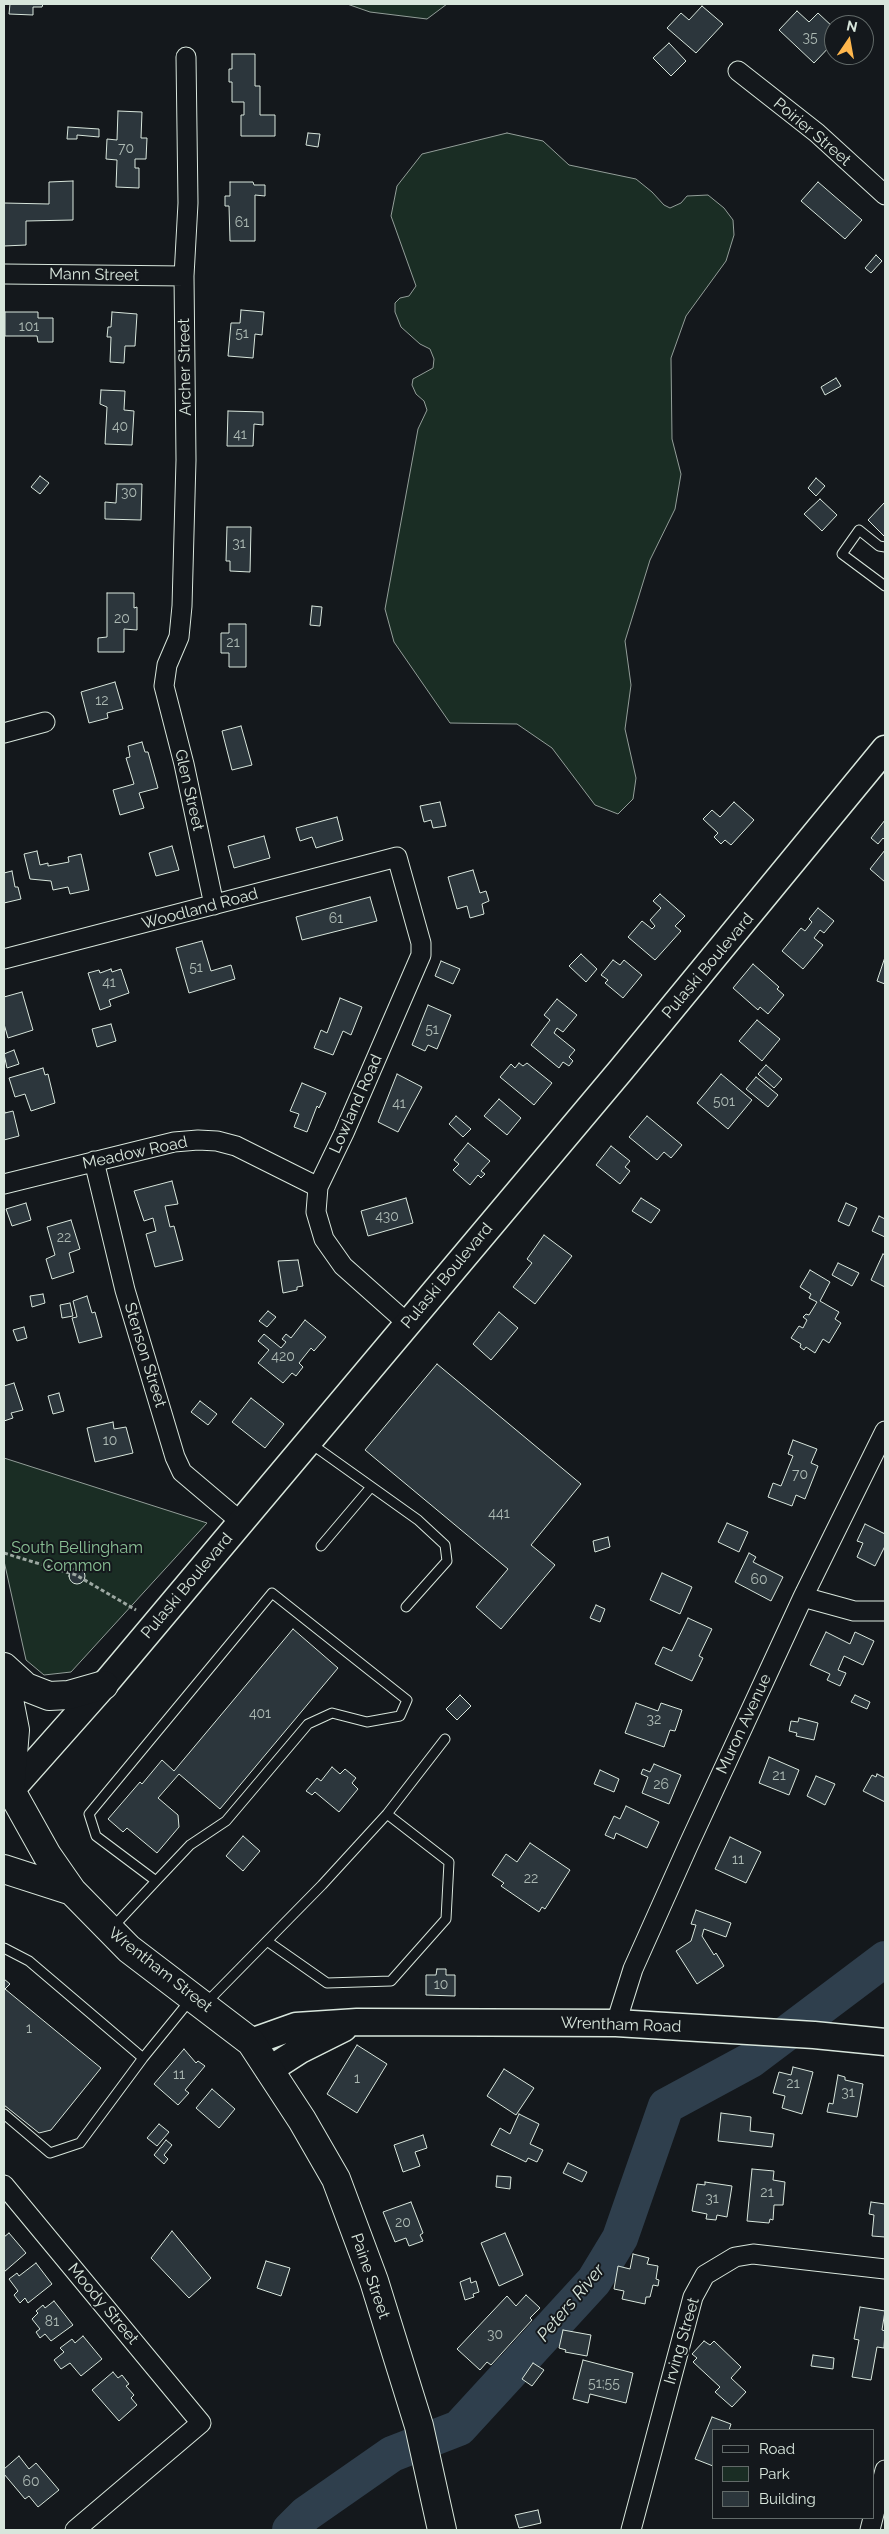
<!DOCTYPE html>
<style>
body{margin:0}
#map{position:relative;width:889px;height:2534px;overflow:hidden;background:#14181c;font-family:Raleway,sans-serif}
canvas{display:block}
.frame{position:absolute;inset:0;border:5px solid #d8e6dc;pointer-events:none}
.legend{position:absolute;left:712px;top:2429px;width:162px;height:90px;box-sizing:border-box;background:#14181c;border:1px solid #626a69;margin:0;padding:6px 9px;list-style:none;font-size:15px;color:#d8e6dc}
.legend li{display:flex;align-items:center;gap:10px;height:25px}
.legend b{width:25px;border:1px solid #626a69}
.north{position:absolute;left:824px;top:15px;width:50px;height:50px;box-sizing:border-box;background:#14181c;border:1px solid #626a69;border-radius:50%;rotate:12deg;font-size:14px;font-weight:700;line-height:20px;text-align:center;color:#d8e6dc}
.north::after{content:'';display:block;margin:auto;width:18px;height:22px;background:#ffb74d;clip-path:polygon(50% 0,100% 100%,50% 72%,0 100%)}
</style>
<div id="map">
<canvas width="889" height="2534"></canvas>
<div class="frame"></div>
<ul class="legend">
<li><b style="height:6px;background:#14181c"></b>Road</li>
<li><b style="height:14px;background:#1a2d24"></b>Park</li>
<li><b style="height:14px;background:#2c363c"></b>Building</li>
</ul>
<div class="north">N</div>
</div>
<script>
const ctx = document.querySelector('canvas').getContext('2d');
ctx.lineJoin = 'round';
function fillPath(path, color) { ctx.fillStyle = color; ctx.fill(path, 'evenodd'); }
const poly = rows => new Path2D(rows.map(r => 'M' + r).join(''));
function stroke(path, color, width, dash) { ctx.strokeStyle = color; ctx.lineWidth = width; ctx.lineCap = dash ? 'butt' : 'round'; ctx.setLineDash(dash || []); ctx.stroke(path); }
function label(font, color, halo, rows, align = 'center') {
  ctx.font = font + ' Raleway,sans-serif'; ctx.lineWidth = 4; ctx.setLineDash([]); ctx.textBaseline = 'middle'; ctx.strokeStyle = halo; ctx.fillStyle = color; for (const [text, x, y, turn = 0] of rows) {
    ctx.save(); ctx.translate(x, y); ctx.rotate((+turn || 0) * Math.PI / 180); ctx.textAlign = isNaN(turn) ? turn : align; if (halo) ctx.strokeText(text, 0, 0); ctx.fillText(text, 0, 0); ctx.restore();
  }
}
const green = poly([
 [347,4,447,4,427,19,370,12,347,4],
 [507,133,543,141,569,165,636,179,652,192,664,205,670,208,681,203,687,196,708,195,724,208,733,220,734,235,726,261,686,316,671,358,672,439,681,474,675,509,650,560,625,641,631,685,625,729,636,778,633,799,618,814,595,805,552,748,517,724,450,723,394,642,385,609,418,429,427,410,424,401,416,394,412,385,413,379,433,368,434,359,430,349,420,344,401,327,395,312,395,303,400,298,409,296,416,286,391,216,397,186,422,154,507,133],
 [4,1458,207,1523,71,1672,44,1675,26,1660,4,1561,4,1458]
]);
fillPath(green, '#1a2d24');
stroke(green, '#939e99', 1);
stroke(poly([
 [290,2530,306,2514,392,2454,459,2428,594,2281,620,2238,666,2106,751,2060,885,1959]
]), '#2f3f4d', 36);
const building = poly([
 [10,4,43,4,42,7,33,7,33,15,9,14,10,4],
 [702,6,723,24,696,53,667,28,681,13,689,20,702,6],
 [797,11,809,22,818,13,834,28,829,36,834,42,814,63,779,30,797,11],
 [669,43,686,61,671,76,653,58,669,43],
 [232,54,255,54,255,86,260,86,260,115,275,115,275,136,241,136,241,115,244,115,244,102,232,102,232,82,229,82,229,69,232,69,232,54],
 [118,111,142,112,141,138,147,138,146,159,135,159,135,168,139,168,139,188,116,187,117,160,106,159,107,139,117,140,118,111],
 [68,127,99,129,99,137,77,135,77,139,67,139,68,127],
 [308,133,320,134,318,147,306,145,308,133],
 [73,181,73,220,26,221,26,245,4,246,4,203,49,204,49,182,73,181],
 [230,182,253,182,254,185,265,185,265,196,255,195,255,241,230,241,229,206,225,206,225,196,230,196,230,182],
 [818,182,862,220,845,239,801,201,818,182],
 [876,255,882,261,871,273,865,268,876,255],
 [241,310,264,312,262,335,255,334,253,358,228,356,231,323,240,323,241,310],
 [5,312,38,312,38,318,53,318,53,342,38,342,37,336,5,336,5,312],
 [112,312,137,314,135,346,125,346,124,363,110,362,111,337,107,337,108,327,111,327,112,312],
 [836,378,841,386,825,395,821,387,836,378],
 [101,390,125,391,124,410,134,411,132,445,105,444,107,407,100,404,101,390],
 [228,411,263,412,263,425,254,424,253,446,227,446,228,411],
 [40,476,49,483,40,494,31,487,40,476],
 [816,478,825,486,816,496,808,488,816,478],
 [117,484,142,484,141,520,105,519,105,502,116,503,117,484],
 [820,499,837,515,822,531,804,514,820,499],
 [885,502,885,537,868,520,885,502],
 [227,527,251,527,250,572,230,571,230,561,226,561,227,527],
 [107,593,134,593,134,608,137,607,137,630,124,629,124,652,98,652,98,638,107,637,107,593],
 [312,606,322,607,320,626,310,625,312,606],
 [229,624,246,624,246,667,229,667,229,653,221,653,221,633,229,633,229,624],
 [115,682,123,709,107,713,108,718,89,723,81,692,115,682],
 [241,726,252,765,232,770,222,731,241,726],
 [142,742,145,752,148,752,158,788,139,793,144,808,120,815,113,790,134,784,126,758,130,757,128,746,142,742],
 [440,802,446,826,433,828,431,820,424,822,420,806,440,802],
 [734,802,754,820,731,845,725,840,721,844,714,837,718,833,703,819,712,810,720,817,734,802],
 [337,817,343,840,316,848,312,837,300,841,296,828,337,817],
 [885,820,885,840,883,838,878,844,871,838,885,820],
 [264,836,270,858,234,868,228,846,264,836],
 [172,846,179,870,156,876,149,853,172,846],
 [885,850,885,882,870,869,885,850],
 [37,851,40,865,48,863,48,866,69,862,68,857,81,854,89,890,70,894,68,887,53,890,51,881,30,879,24,854,37,851],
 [473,870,480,893,486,891,489,901,482,904,484,914,470,918,467,906,457,909,448,877,473,870],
 [12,871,15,887,18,887,21,899,4,903,4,873,12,871],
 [660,894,685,916,675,926,681,931,655,960,628,937,642,921,652,929,655,926,650,920,661,908,653,901,660,894],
 [370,897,377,921,302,940,296,917,370,897],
 [818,908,834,921,824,933,820,930,814,938,823,945,803,969,782,951,801,928,805,931,812,922,809,919,818,908],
 [202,941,211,971,231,965,235,979,189,993,176,948,202,941],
 [581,954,597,969,586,982,569,966,581,954],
 [885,957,885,984,877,981,885,957],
 [613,960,620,965,624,960,642,975,623,998,605,983,608,980,601,975,613,960],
 [441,961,460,969,453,984,435,976,441,961],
 [753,964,779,987,777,989,784,995,768,1014,760,1007,758,1010,733,988,753,964],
 [111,969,112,972,121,969,129,993,109,1000,111,1006,100,1010,88,973,99,970,100,973,111,969],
 [22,992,33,1030,8,1038,4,1024,4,997,22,992],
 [340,998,362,1007,351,1035,343,1031,333,1055,314,1048,321,1030,327,1033,340,998],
 [557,999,577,1015,563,1032,557,1028,554,1033,575,1050,569,1057,573,1061,569,1066,563,1062,559,1068,531,1045,550,1020,544,1015,557,999],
 [428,1005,451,1015,437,1049,428,1045,425,1051,412,1045,428,1005],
 [757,1020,780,1039,762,1061,739,1041,757,1020],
 [111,1024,116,1041,97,1047,92,1029,111,1024],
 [14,1050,19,1064,7,1068,4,1054,14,1050],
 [519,1063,523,1066,527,1063,552,1083,534,1105,500,1077,511,1064,515,1068,519,1063],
 [766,1065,782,1079,774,1088,758,1074,766,1065],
 [43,1068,45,1075,48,1074,55,1103,31,1111,25,1094,15,1097,9,1078,43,1068],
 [397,1074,422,1087,398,1132,378,1122,397,1074],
 [721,1074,752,1100,728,1129,697,1103,721,1074],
 [756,1077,778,1095,768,1107,746,1089,756,1077],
 [302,1083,326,1093,319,1108,317,1106,307,1132,294,1127,299,1114,290,1111,302,1083],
 [499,1099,521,1118,507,1135,484,1116,499,1099],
 [4,1108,5,1113,13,1111,19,1136,4,1140,4,1108],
 [456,1116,471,1129,463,1137,449,1124,456,1116],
 [647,1116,682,1145,671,1158,664,1152,657,1160,629,1137,647,1116],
 [468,1143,490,1161,481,1171,485,1174,481,1178,478,1175,470,1185,453,1170,459,1164,454,1160,468,1143],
 [611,1146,630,1161,625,1167,630,1171,620,1184,596,1165,611,1146],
 [172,1181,178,1204,165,1206,170,1227,174,1226,183,1260,155,1267,146,1234,156,1231,153,1218,144,1221,134,1191,172,1181],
 [406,1198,413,1223,368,1236,361,1211,406,1198],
 [641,1198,660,1210,651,1223,632,1211,641,1198],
 [26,1203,31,1220,12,1226,6,1209,26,1203],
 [846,1203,857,1208,849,1226,838,1221,846,1203],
 [879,1216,885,1219,885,1237,872,1231,879,1216],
 [71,1220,80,1249,69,1253,74,1272,52,1279,46,1259,55,1255,47,1227,71,1220],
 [544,1235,572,1256,535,1304,513,1287,532,1263,527,1259,544,1235],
 [883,1254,885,1255,885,1287,871,1280,883,1254],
 [298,1260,303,1286,297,1287,297,1290,283,1293,278,1261,298,1260],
 [838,1263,859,1273,852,1286,832,1275,838,1263],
 [810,1270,830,1282,820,1301,839,1312,835,1319,841,1323,829,1343,823,1339,815,1353,806,1347,804,1350,800,1347,801,1344,791,1338,799,1326,803,1328,807,1320,803,1317,806,1314,809,1315,817,1302,809,1298,811,1294,800,1287,810,1270],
 [43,1294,45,1303,32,1307,30,1296,43,1294],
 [87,1296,92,1313,95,1312,102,1337,79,1343,72,1318,77,1317,73,1301,87,1296],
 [70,1303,73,1316,62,1318,60,1305,70,1303],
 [268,1311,276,1317,267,1327,259,1321,268,1311],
 [499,1312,518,1328,491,1360,473,1344,499,1312],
 [305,1320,326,1337,314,1351,311,1348,299,1363,303,1367,296,1376,292,1373,283,1383,258,1363,269,1350,258,1341,264,1334,281,1348,286,1342,282,1339,286,1334,291,1338,305,1320],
 [24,1327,27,1338,17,1341,13,1330,24,1327],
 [437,1364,581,1484,531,1545,555,1565,501,1629,476,1607,508,1569,365,1450,437,1364],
 [14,1383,23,1410,11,1413,13,1418,4,1421,4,1386,14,1383],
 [59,1393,64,1411,53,1414,48,1396,59,1393],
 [251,1398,284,1424,265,1448,232,1422,251,1398],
 [200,1401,217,1414,208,1425,191,1412,200,1401],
 [113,1422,114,1429,126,1427,133,1453,95,1462,87,1428,113,1422],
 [793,1440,817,1449,811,1463,818,1466,805,1499,796,1495,792,1506,768,1497,773,1483,781,1486,793,1456,788,1454,793,1440],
 [727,1523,748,1532,739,1552,718,1542,727,1523],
 [865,1524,885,1534,885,1546,875,1566,857,1557,863,1543,857,1541,865,1524],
 [608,1537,610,1547,595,1552,593,1541,608,1537],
 [749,1553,756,1557,753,1562,783,1577,771,1601,735,1582,749,1553],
 '69 1576a8 8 0 1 1 16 0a8 8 0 1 1-16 0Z',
 [662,1573,692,1587,680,1614,650,1600,662,1573],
 [596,1605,605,1609,600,1622,590,1618,596,1605],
 [688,1618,712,1629,699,1656,703,1658,692,1681,655,1664,663,1647,672,1651,688,1618],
 [293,1629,338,1668,220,1809,179,1774,158,1798,178,1815,179,1827,157,1853,127,1828,123,1832,108,1819,140,1782,142,1784,162,1760,174,1771,293,1629],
 [826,1632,850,1644,855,1632,874,1641,863,1665,844,1656,838,1670,846,1673,840,1686,827,1680,830,1674,810,1665,826,1632],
 [460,1695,471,1706,457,1720,446,1709,460,1695],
 [855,1695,870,1702,867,1709,851,1702,855,1695],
 [636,1703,658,1711,661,1703,682,1710,675,1731,670,1730,664,1747,625,1733,636,1703],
 [799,1718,818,1723,814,1740,796,1736,797,1733,789,1731,791,1721,798,1722,799,1718],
 [769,1757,799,1770,789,1795,759,1783,769,1757],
 [654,1764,681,1775,669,1804,642,1793,648,1777,641,1774,643,1769,650,1772,654,1764],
 [332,1767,340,1774,345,1769,356,1778,352,1783,358,1789,339,1812,315,1792,312,1795,306,1791,317,1778,321,1781,332,1767],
 [600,1770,619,1779,614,1792,594,1784,600,1770],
 [877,1774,885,1778,885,1802,863,1791,872,1775,876,1777,877,1774],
 [816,1776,835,1784,825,1805,807,1796,816,1776],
 [626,1806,659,1822,647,1848,616,1833,614,1839,605,1835,614,1816,620,1819,626,1806],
 [243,1836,260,1851,243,1871,226,1856,243,1836],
 [730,1837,761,1852,746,1883,715,1869,730,1837],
 [530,1843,570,1870,545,1909,542,1907,539,1912,501,1886,504,1883,492,1875,506,1854,517,1862,530,1843],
 [696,1910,731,1923,726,1937,704,1929,702,1936,714,1955,716,1953,724,1966,697,1984,676,1951,691,1941,696,1925,691,1924,696,1910],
 [437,1969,446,1969,446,1975,455,1975,455,1996,426,1995,426,1975,436,1975,437,1969],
 [4,1979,10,1984,5,1989,101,2068,51,2130,39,2133,4,2105,4,1979],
 [357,2045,387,2064,357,2113,327,2094,357,2045],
 [184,2049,196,2063,198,2061,205,2066,185,2090,189,2093,178,2105,154,2084,184,2049],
 [793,2067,813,2072,802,2114,782,2108,785,2096,773,2093,779,2072,791,2075,793,2067],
 [504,2069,534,2088,516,2115,487,2096,504,2069],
 [838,2075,845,2077,845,2080,863,2084,857,2117,827,2112,829,2103,833,2104,838,2075],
 [212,2089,235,2109,219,2128,196,2108,212,2089],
 [721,2113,751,2117,750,2131,774,2134,772,2147,718,2141,721,2113],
 [519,2114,539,2124,530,2144,543,2150,537,2162,528,2158,526,2162,491,2145,500,2128,510,2134,519,2114],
 [159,2124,169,2132,157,2146,147,2138,159,2124],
 [423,2135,427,2148,415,2152,420,2166,403,2172,394,2145,423,2135],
 [166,2140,172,2145,164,2155,168,2159,164,2164,154,2155,166,2140],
 [568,2163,587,2172,582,2182,563,2173,568,2163],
 [752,2169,774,2171,773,2180,785,2182,783,2205,774,2205,773,2220,770,2219,769,2223,747,2221,752,2169],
 [497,2176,511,2177,510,2189,496,2187,497,2176],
 [705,2182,732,2186,727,2217,717,2215,716,2220,706,2219,707,2214,692,2211,697,2184,705,2185,705,2182],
 [411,2202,423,2233,420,2235,423,2241,409,2246,406,2238,395,2242,383,2212,411,2202],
 [871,2202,885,2204,885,2237,872,2236,874,2215,869,2214,871,2202],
 [172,2231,211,2278,189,2298,151,2258,172,2231],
 [9,2233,26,2253,4,2272,4,2237,9,2233],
 [505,2233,523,2275,499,2286,481,2243,505,2233],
 [633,2254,649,2258,647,2264,658,2266,656,2279,659,2280,658,2286,653,2285,650,2297,646,2297,645,2304,622,2299,624,2291,614,2289,618,2266,630,2269,633,2254],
 [266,2261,290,2268,281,2296,257,2288,266,2261],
 [36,2263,52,2284,28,2303,25,2298,20,2303,14,2295,18,2291,9,2279,17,2273,19,2276,36,2263],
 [470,2278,471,2283,476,2281,479,2292,473,2294,474,2297,465,2300,460,2282,470,2278],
 [526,2295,540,2308,530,2318,532,2320,491,2365,487,2362,480,2370,457,2349,507,2296,516,2306,526,2295],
 [54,2301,73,2325,51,2341,45,2334,40,2338,36,2332,40,2329,32,2319,38,2313,36,2311,43,2305,45,2308,54,2301],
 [860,2307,885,2311,882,2330,885,2331,884,2348,877,2347,871,2380,852,2377,859,2340,854,2339,860,2307],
 [563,2330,591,2335,587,2356,565,2352,566,2350,559,2348,563,2330],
 [83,2336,102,2359,81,2376,70,2363,61,2369,54,2360,64,2352,60,2348,72,2339,75,2343,83,2336],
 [704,2341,710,2345,714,2341,741,2367,731,2378,746,2392,732,2407,715,2392,720,2387,693,2362,697,2358,692,2354,704,2341],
 [813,2355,834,2358,833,2369,811,2366,813,2355],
 [583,2360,633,2373,626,2403,590,2394,588,2403,573,2399,583,2360],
 [533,2363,544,2370,532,2386,522,2379,533,2363],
 [113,2372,118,2378,122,2375,129,2384,126,2386,134,2395,131,2398,137,2405,119,2421,92,2390,113,2372],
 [712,2417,731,2424,729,2430,713,2430,713,2466,695,2459,712,2417],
 [19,2456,29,2469,36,2463,59,2490,38,2507,29,2496,25,2499,4,2474,4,2469,19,2456],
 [538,2510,541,2523,519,2528,515,2515,538,2510]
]);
fillPath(building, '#2c363c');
stroke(building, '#d8e6dc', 1);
const service = poly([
 [885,547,879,546,859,530,842,554,885,586],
 [310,1443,418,1520,445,1545,447,1561,406,1607],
 [321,1546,371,1487],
 [113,1927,156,1881,190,1845,226,1821,308,1724,332,1713,367,1722,400,1716,407,1700,272,1593,89,1814,96,1836,156,1881],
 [267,1941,327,1983,391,1981,446,1919,449,1862,387,1814],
 [4,1948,29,1961,143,2058],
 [206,2003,322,1885,387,1814,445,1739],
 [4,2114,50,2153,80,2143,143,2058,191,1999]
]);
const minor = poly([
 [186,57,188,203,184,276,186,460,182,606,179,637,167,665,164,686,184,764,214,905],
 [738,71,817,133,885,195],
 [4,274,184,276],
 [4,733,45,722],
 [4,959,397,857,421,943,421,955,344,1133,318,1187,316,1212,324,1239,343,1266,407,1323],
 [94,1161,125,1290,175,1457,182,1472,241,1522],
 [4,1184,174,1142,198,1140,217,1141,236,1146,318,1187],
 [803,1597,854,1611,885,1611],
 [616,2023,633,1969,688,1846,803,1597,885,1431],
 [4,2185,201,2423,75,2530],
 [631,2530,693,2297,705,2275,735,2257,753,2254,885,2269],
 [870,2530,885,2470]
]);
const secondary = poly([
 [10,1791,104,1685,621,1070,885,749],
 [251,2042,296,2026,357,2022,616,2023,814,2035,885,2042],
 [269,2070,300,2050,344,2028]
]);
const primary = poly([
 [4,1667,26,1687,49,1696,69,1695,104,1685],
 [4,1674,15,1730,10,1791],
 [4,1778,47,1855,72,1891,129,1949,251,2042,302,2120,336,2179,374,2281,419,2426,442,2530],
 [4,1869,72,1891]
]);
stroke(service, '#d8e6dc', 11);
stroke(minor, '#d8e6dc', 21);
stroke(secondary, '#d8e6dc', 29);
stroke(primary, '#d8e6dc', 30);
stroke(poly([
 [4,1553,76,1575,136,1610]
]), '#9da8a2', 3, [4, 2.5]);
stroke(service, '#14181c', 9);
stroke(minor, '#14181c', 19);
stroke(secondary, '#14181c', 26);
stroke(primary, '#14181c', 28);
label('14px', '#adbab4', null, [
 ["35",810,38],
 ["70",126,149],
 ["61",242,223],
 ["101",29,327],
 ["51",242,334],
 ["40",120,427],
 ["41",240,435],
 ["30",129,493],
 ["31",239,544],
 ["20",122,619],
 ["21",233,643],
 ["12",102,701],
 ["61",336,919],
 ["51",196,968],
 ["41",109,983],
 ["51",432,1030],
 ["501",724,1102],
 ["41",399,1104],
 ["430",387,1217],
 ["22",64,1238],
 ["420",283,1357],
 ["10",110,1441],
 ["70",800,1475],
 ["441",499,1514],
 ["60",759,1580],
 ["401",260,1714],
 ["32",654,1720],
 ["21",779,1776],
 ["26",661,1785],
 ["11",738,1860],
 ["22",531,1879],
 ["10",441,1985],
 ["1",29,2029],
 ["11",179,2075],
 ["1",357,2079],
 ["21",793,2084],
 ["31",848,2093],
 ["21",767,2193],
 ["31",712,2199],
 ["20",403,2223],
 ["81",52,2322],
 ["30",495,2335],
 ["51;55",604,2384],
 ["60",31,2482]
]);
label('16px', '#d8e6dc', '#14181c', [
 ["Poirier Street",812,132,40],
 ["Mann Street",94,275,1],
 ["Archer Street",185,367,-91],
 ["Glen Street",189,790,77],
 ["Woodland Road",200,909,-15],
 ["Pulaski Boulevard",708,966,-50],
 ["Lowland Road",356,1104,-66],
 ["Meadow Road",135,1153,-12],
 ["Pulaski Boulevard",447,1276,-50],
 ["Stenson Street",145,1355,73],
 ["Pulaski Boulevard",187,1586,-50],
 ["Muron Avenue",744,1724,-65],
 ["Wrentham Street",160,1970,38],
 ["Wrentham Road",621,2025,2],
 ["Paine Street",370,2276,71],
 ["Moody Street",103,2304,50],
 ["Irving Street",682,2341,-74]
]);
label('16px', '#8ac095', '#14181c', [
 ["South Bellingham",77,1548],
 ["Common",77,1566]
]);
label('italic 18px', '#d8e6dc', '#14181c', [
 ["Peters River",571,2303,-50]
]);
</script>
